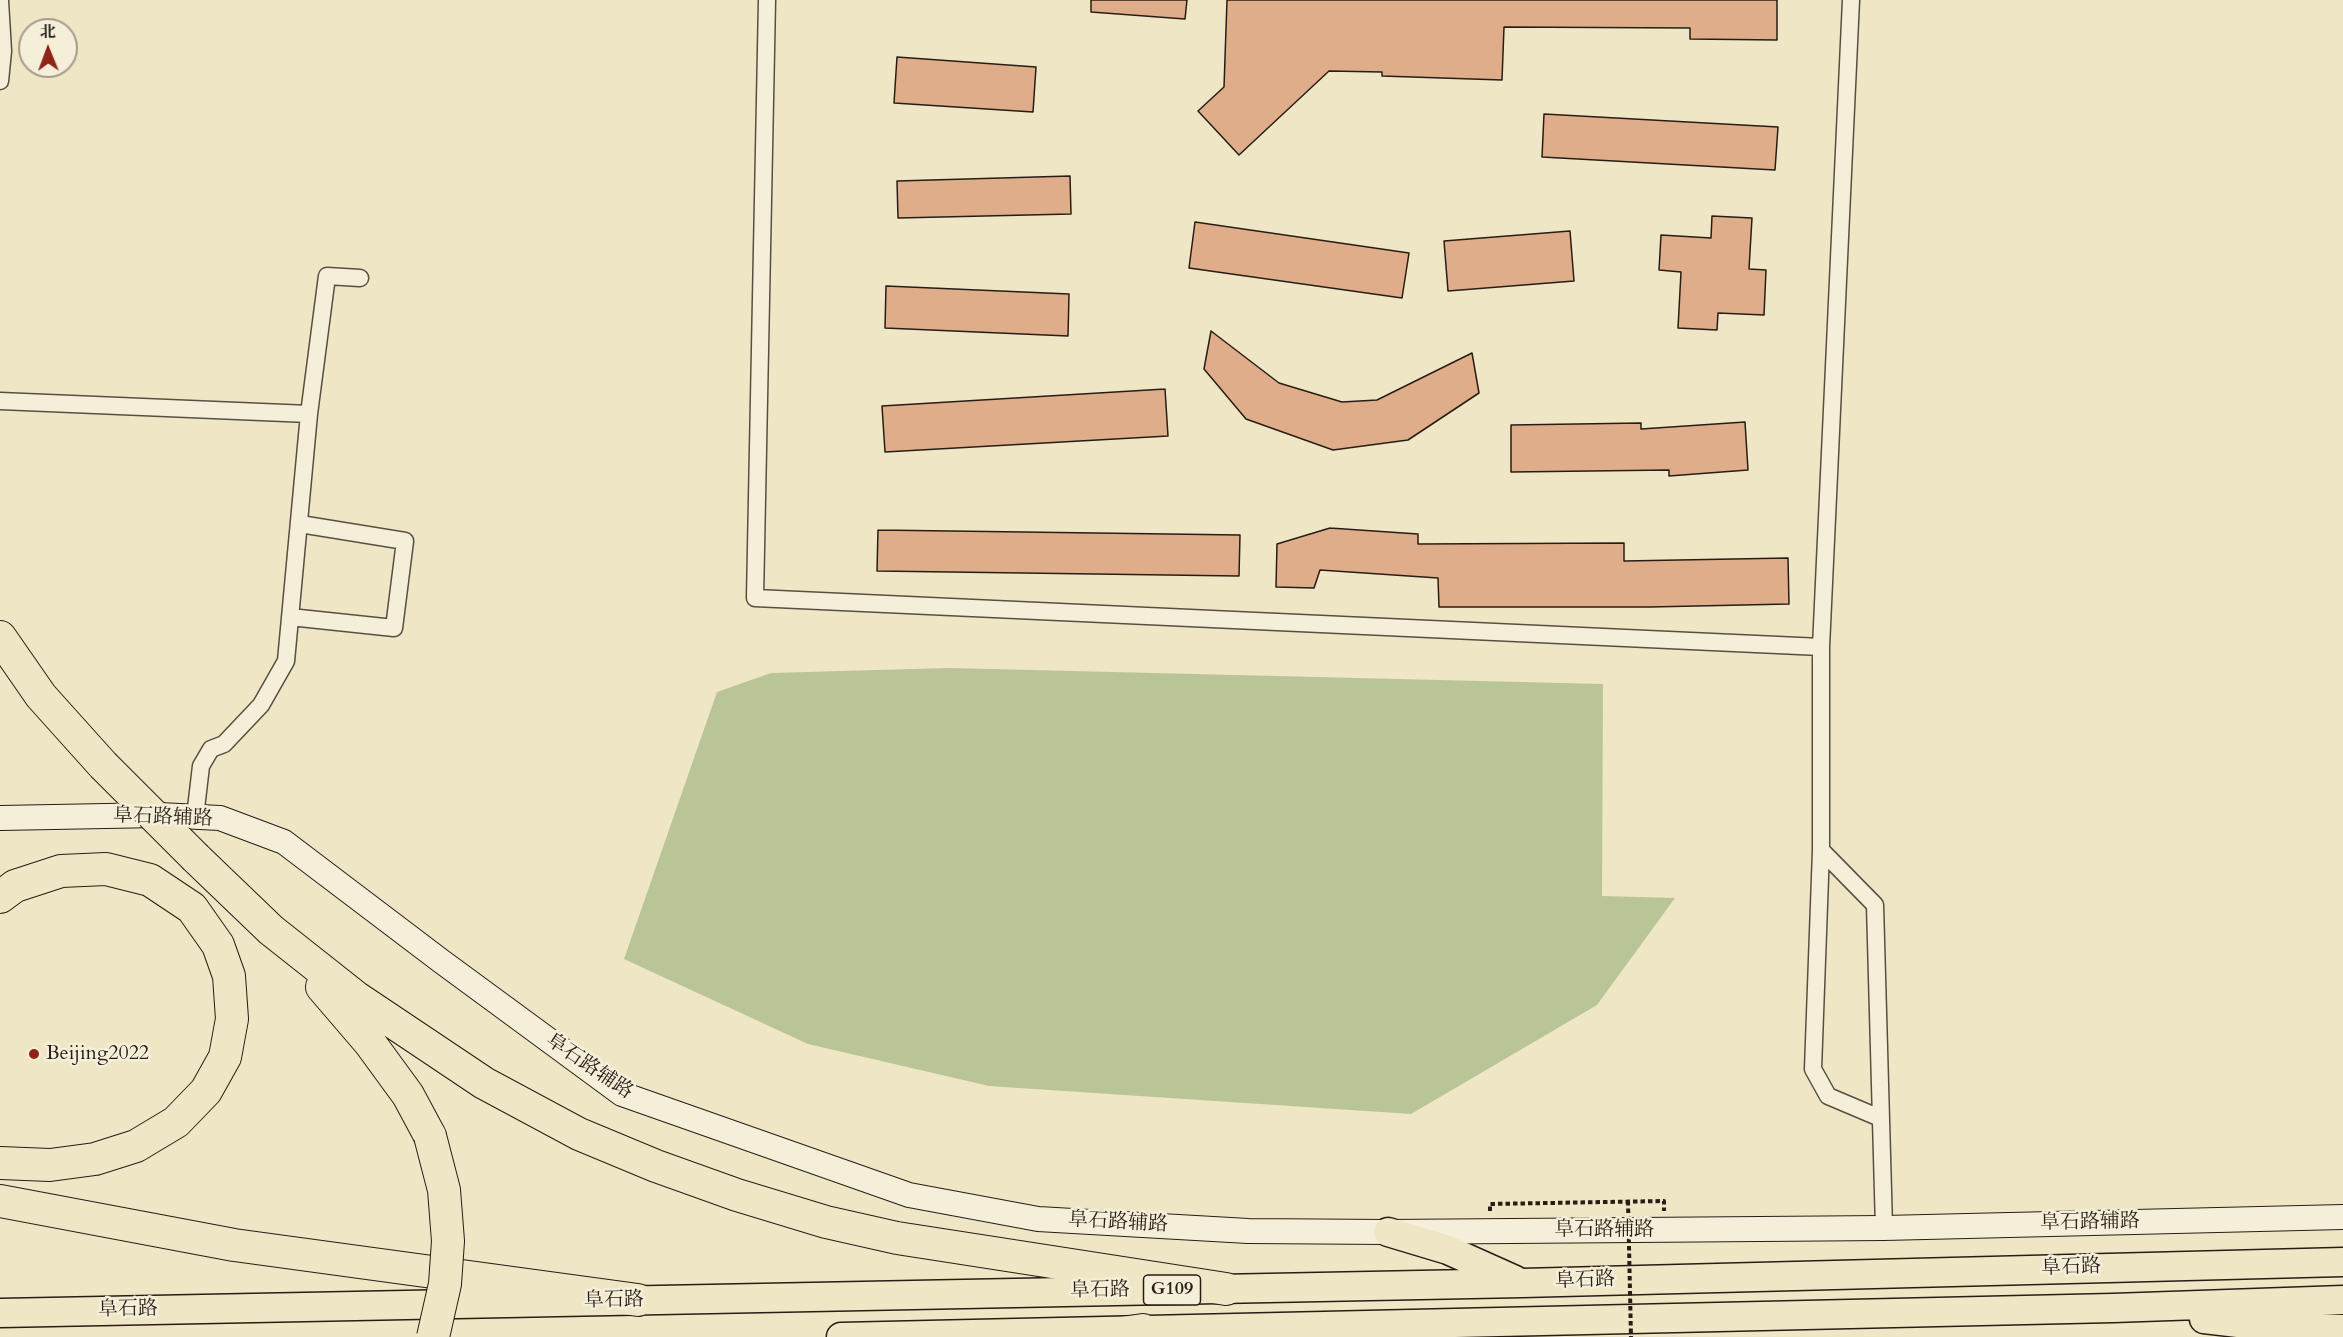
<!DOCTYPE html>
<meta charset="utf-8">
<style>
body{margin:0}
#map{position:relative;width:2343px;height:1337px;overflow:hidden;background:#efe6c6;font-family:Cardo,"Noto Serif SC",serif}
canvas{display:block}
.north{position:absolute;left:18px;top:18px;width:60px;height:60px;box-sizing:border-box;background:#f5efda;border:2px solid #a39b8b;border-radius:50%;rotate:359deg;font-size:16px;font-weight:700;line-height:24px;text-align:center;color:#271d15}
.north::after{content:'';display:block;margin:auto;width:21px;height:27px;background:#8f2418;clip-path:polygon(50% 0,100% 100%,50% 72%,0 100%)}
</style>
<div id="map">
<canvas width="2343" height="1337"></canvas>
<div class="north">北</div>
</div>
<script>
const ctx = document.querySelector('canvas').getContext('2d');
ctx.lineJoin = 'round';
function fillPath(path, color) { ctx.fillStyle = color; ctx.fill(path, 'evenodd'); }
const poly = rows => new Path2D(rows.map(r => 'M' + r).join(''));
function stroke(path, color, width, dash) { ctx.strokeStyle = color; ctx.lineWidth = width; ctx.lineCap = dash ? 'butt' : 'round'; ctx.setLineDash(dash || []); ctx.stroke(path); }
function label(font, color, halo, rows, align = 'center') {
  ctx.font = font + ' Cardo,"Noto Serif SC",serif'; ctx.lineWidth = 5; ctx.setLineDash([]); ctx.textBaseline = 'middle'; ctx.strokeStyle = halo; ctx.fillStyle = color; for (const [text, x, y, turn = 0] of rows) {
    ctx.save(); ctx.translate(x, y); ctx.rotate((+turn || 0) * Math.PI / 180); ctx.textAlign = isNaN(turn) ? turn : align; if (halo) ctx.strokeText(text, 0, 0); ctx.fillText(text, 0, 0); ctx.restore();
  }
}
fillPath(poly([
 [949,668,1603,684,1602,896,1675,898,1597,1005,1411,1114,989,1086,808,1044,624,959,717,692,771,673]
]), '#b9c596');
const building = poly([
 [1091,0,1187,0,1185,19,1091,12,1091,0],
 [1227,0,1777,0,1777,40,1690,39,1690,28,1504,27,1502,80,1382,76,1382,72,1329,71,1239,155,1198,111,1224,87,1227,0],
 [897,57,1036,67,1033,112,894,103,897,57],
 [1544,114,1778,127,1775,170,1542,157,1544,114],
 [1070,176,1071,214,898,218,897,181,1070,176],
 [1712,216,1752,218,1749,269,1766,270,1764,315,1718,313,1717,330,1678,328,1681,272,1659,270,1661,235,1711,238,1712,216],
 [1195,222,1409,253,1402,298,1189,268,1195,222],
 [1570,231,1574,281,1448,291,1444,241,1570,231],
 [886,286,1069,294,1068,336,885,328,886,286],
 [1211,331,1279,383,1342,402,1377,400,1472,353,1479,393,1408,440,1333,450,1246,419,1204,369,1211,331],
 [1165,389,1168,436,885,452,882,406,1165,389],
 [1745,422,1748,470,1669,476,1669,470,1511,472,1511,425,1641,423,1641,429,1745,422],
 [1330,528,1418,534,1418,544,1624,543,1624,561,1788,558,1789,604,1650,607,1439,607,1438,578,1320,570,1314,588,1276,587,1277,544,1330,528],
 [878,530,1240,535,1239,576,877,571,878,530]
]);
fillPath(building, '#e0ad8a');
stroke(building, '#271d15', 1.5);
const minor = poly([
 [767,0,755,598,1821,647],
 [1851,0,1821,647,1821,850,1813,1069,1828,1096,1880,1118],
 [0,1,3,51,0,81],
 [0,401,309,414,286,661,261,705,224,744,211,749,201,766,195,817],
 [309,414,327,276,360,278],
 [290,617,394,628,405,541,300,524],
 [1821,850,1875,905,1884,1228]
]);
const secondary = poly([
 [0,818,159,815,220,818,284,842,441,961,622,1094,909,1195,1038,1219,1248,1231,1388,1232,1884,1228,2343,1217]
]);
const trunk = poly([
 [1388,1232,1448,1250,1515,1280],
 [0,1313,1522,1283,2343,1262],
 [2204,1319,2279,1328,2343,1329],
 [841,1337,2113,1308,2343,1300]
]);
const motorway = poly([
 [0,637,41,696,103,765],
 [196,858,271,930,357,998,484,1083,579,1134,656,1166,737,1195,826,1222,897,1238,1226,1289],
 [0,897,15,886,61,871,106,869,150,880,192,908,218,945,229,976,232,1019,225,1057,206,1091,176,1122,136,1146,95,1159,50,1165,0,1163],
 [322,987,370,1043,408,1095,430,1136],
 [0,1201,234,1245,638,1300],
 [1094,1337,1143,1330]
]);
stroke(minor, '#594f41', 19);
stroke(secondary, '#271d15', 26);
stroke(trunk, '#271d15', 31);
stroke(motorway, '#271d15', 34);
stroke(poly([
 [1490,1211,1490,1204,1664,1201,1664,1211]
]), '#271d15', 4, [4.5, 3]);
stroke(minor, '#f5efda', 16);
stroke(secondary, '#f5efda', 24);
stroke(trunk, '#efe6c6', 28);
stroke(motorway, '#efe6c6', 32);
const motorwayBridge = poly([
 [103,765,196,858],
 [430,1136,444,1190,448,1241,445,1284,433,1337]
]);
stroke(motorwayBridge, '#271d15', 34, []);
stroke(poly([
 [1628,1201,1631,1337]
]), '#271d15', 4, [4.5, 3]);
stroke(motorwayBridge, '#efe6c6', 32);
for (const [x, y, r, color] of [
 [34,1054,6,"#8f2418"]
]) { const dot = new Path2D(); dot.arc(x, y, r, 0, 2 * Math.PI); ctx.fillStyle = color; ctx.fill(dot); stroke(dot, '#f5efda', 2); }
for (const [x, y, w] of [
 [1172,1290,57]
]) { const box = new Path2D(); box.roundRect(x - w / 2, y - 15, w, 30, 4.5); ctx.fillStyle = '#f5efda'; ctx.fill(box); stroke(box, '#271d15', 1.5); }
label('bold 18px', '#271d15', null, [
 ["G109",1172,1290]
]);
label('20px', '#271d15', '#f5efda', [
 ["阜石路辅路",163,818,2],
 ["阜石路辅路",589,1067,34],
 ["阜石路辅路",1118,1223,3],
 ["阜石路辅路",2090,1223,-1],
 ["阜石路辅路",1604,1230],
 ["阜石路",2071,1268,-2],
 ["阜石路",1585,1281,-2],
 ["阜石路",1100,1291,-1],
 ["阜石路",614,1301,-1],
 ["阜石路",128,1310,-1]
]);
label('20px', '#271d15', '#f5efda', [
 ["Beijing2022",46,1054]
], 'left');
</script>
